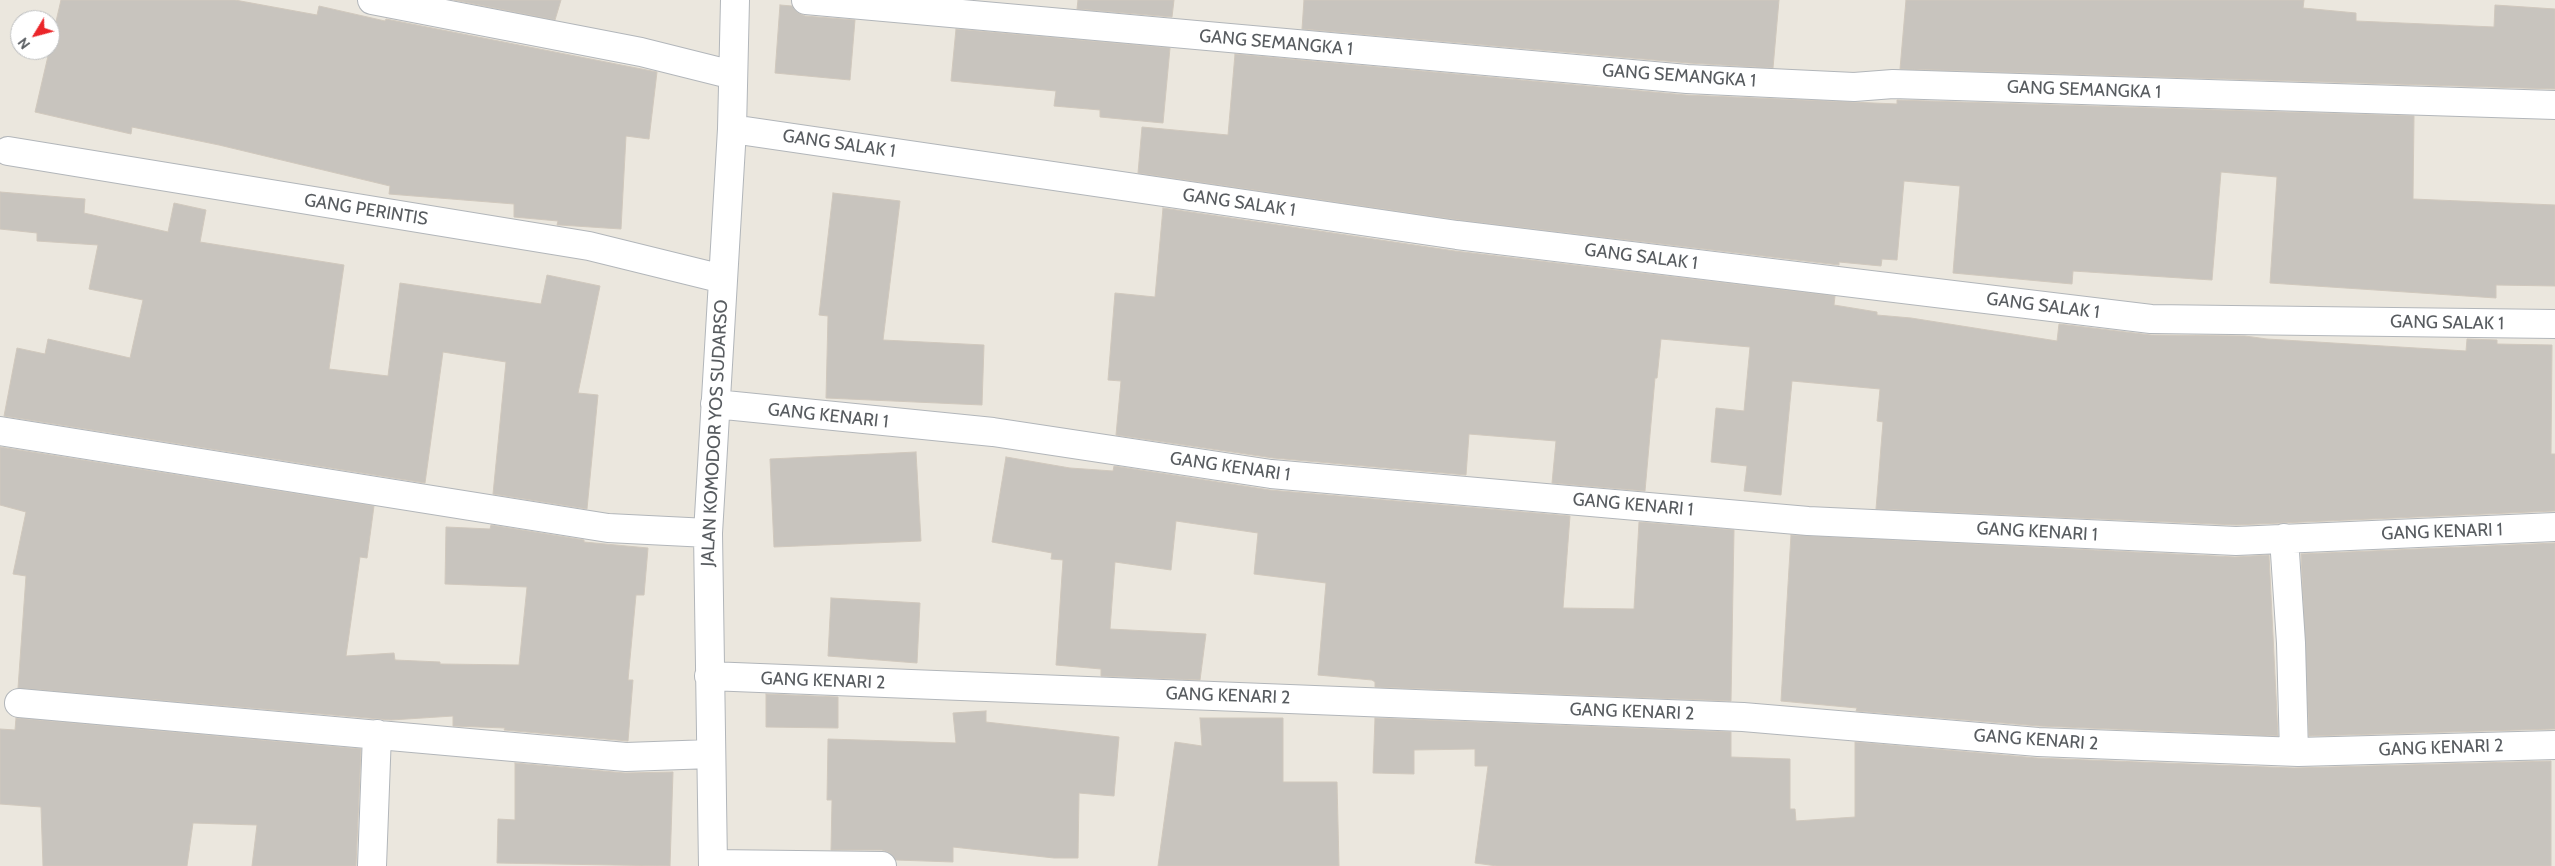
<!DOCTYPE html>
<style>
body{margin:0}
#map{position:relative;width:2555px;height:866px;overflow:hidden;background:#ebe7de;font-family:Cabin,sans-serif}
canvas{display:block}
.north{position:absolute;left:10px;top:10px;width:50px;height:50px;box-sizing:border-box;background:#fff;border:1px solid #bcbebf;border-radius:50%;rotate:233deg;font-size:14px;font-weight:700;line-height:20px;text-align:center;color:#585c60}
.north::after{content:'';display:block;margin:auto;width:18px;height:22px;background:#eb2529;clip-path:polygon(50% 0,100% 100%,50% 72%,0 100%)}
</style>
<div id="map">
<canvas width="2555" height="866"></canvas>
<div class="north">N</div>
</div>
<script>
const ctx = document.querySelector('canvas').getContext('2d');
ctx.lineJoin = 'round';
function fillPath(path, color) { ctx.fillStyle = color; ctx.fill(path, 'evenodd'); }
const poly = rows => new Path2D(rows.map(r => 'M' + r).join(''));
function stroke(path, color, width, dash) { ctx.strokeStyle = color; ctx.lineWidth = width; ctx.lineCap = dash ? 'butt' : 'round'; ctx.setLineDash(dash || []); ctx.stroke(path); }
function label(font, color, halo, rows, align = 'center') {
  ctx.font = font + ' Cabin,sans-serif'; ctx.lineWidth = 4; ctx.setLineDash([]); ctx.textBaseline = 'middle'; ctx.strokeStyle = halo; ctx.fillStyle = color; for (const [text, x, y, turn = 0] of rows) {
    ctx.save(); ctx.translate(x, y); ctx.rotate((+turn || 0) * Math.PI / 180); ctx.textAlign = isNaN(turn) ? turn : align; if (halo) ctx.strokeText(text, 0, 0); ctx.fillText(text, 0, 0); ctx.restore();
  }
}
const building = poly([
 [61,0,235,0,317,15,319,6,385,21,386,19,657,72,649,139,626,136,621,229,560,225,557,225,558,221,514,217,514,204,389,194,390,186,219,145,132,127,131,134,35,112,61,0],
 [454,0,561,0,555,20,454,0],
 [1078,0,1174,0,1172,17,1077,9,1078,0],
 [1304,0,1779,0,1773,68,1688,63,1302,29,1304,0],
 [1906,0,2304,0,2303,8,2356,13,2356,21,2494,27,2495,5,2555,9,2555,89,1900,69,1906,0],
 [780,5,792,6,797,12,805,16,855,20,850,80,775,73,780,5],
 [956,29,1170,48,1163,123,1100,117,1100,110,1054,106,1056,91,951,81,956,29],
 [1235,54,1686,95,1897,104,1897,100,2414,116,2413,199,2555,205,2555,286,2496,285,2496,298,2270,283,2277,177,2221,172,2212,280,2073,271,2072,284,1953,273,1960,186,1904,181,1897,260,1882,259,1881,266,1839,262,1839,265,1459,220,1138,173,1142,127,1228,135,1235,54],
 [0,192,85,199,84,213,168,232,174,203,206,210,200,242,344,265,329,369,388,376,400,283,541,304,547,275,600,286,578,393,598,395,587,509,493,494,506,362,443,352,425,483,4,416,17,348,45,354,48,339,130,358,143,300,89,289,98,245,37,241,37,233,0,229,0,192],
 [833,193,900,201,883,340,984,345,982,405,826,398,828,316,819,315,833,193],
 [1163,208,1455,251,1835,296,1834,305,1877,312,1877,315,1911,318,2057,341,2059,324,2151,335,2245,336,2267,339,2466,351,2467,339,2497,340,2497,344,2552,345,2551,454,2555,454,2555,511,2236,525,1876,509,1883,422,1877,421,1880,389,1792,381,1781,495,1744,491,1747,466,1711,462,1716,408,1744,411,1750,347,1661,339,1657,378,1655,378,1645,491,1552,483,1556,441,1469,434,1466,475,1273,458,1116,435,1121,381,1108,380,1115,293,1155,297,1163,208],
 [0,447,374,506,367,558,360,557,346,656,394,653,395,660,440,662,440,664,519,665,527,587,445,584,446,527,490,529,491,525,584,540,584,542,648,548,644,595,636,595,628,680,633,680,628,741,504,730,505,728,453,726,453,716,391,720,18,688,26,576,13,574,26,512,0,505,0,447],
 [916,452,921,541,774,547,770,459,916,452],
 [1006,457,1070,468,1113,471,1114,466,1270,490,1570,516,1563,608,1634,609,1639,522,1734,530,1731,701,1375,687,1375,682,1372,680,1318,675,1326,583,1254,574,1258,533,1176,521,1171,570,1115,562,1110,629,1206,634,1200,680,1101,676,1101,669,1056,665,1063,560,1051,559,1052,553,992,542,1006,457],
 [1791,535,2235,557,2269,555,2278,736,2039,726,1856,711,1857,708,1781,701,1791,535],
 [2555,543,2555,729,2309,736,2301,554,2555,543],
 [831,598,920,603,917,663,828,656,831,598],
 [766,694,838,697,838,728,766,727,766,694],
 [986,711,986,722,1119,737,1114,796,1079,793,1078,858,1054,858,953,847,953,862,896,860,890,853,882,850,831,850,832,800,827,800,828,739,956,743,953,713,986,711],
 [16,718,361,749,356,866,252,866,257,825,193,823,187,866,43,866,41,807,0,804,0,729,15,730,16,718],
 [1200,718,1283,718,1283,782,1337,782,1339,866,1158,866,1175,742,1202,746,1200,718],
 [1375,718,1731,732,1731,757,1790,759,1790,809,1795,809,1796,821,1855,817,1855,742,2037,758,2294,768,2551,761,2551,866,1497,866,1475,863,1488,766,1475,766,1475,749,1414,750,1414,774,1373,773,1375,718],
 [515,763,625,773,673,772,670,866,497,863,498,819,515,820,515,763]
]);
fillPath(building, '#c8c4be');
stroke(building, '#d0c8bd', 1);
const minor = poly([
 [372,0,641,52,733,75],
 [806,0,1687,79,1854,87,1893,84,2555,105],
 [732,129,1457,235,2151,319,2555,324],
 [8,151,589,246,723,279],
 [715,404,993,432,1271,474,1808,521,2236,541,2555,527],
 [0,431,608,528,708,533],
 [2284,538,2291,643,2294,752],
 [709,676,1743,717,2038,742,2298,752,2555,745],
 [19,703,626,757,711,754],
 [713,864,882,866],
 [372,866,377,734],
 [713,866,708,533,732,129,735,0]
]);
stroke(minor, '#b2b6ba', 30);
stroke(minor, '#fff', 28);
label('18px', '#585c60', '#fff', [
 ["GANG SEMANGKA 1",1276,43,5],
 ["GANG SEMANGKA 1",1679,76,4],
 ["GANG SEMANGKA 1",2084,90,2],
 ["GANG SALAK 1",839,144,8],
 ["GANG SALAK 1",1239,203,8],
 ["GANG PERINTIS",366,210,9],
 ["GANG SALAK 1",1641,257,7],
 ["GANG SALAK 1",2043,306,7],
 ["GANG SALAK 1",2447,323,1],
 ["GANG KENARI 1",828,416,6],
 ["JALAN KOMODOR YOS SUDARSO",715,433,-87],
 ["GANG KENARI 1",1230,467,8],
 ["GANG KENARI 1",1633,505,5],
 ["GANG KENARI 1",2037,532,3],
 ["GANG KENARI 1",2442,532,-2],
 ["GANG KENARI 2",823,681,2],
 ["GANG KENARI 2",1228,696,2],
 ["GANG KENARI 2",1632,712,2],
 ["GANG KENARI 2",2036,740,4],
 ["GANG KENARI 2",2441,748,-2]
]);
</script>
